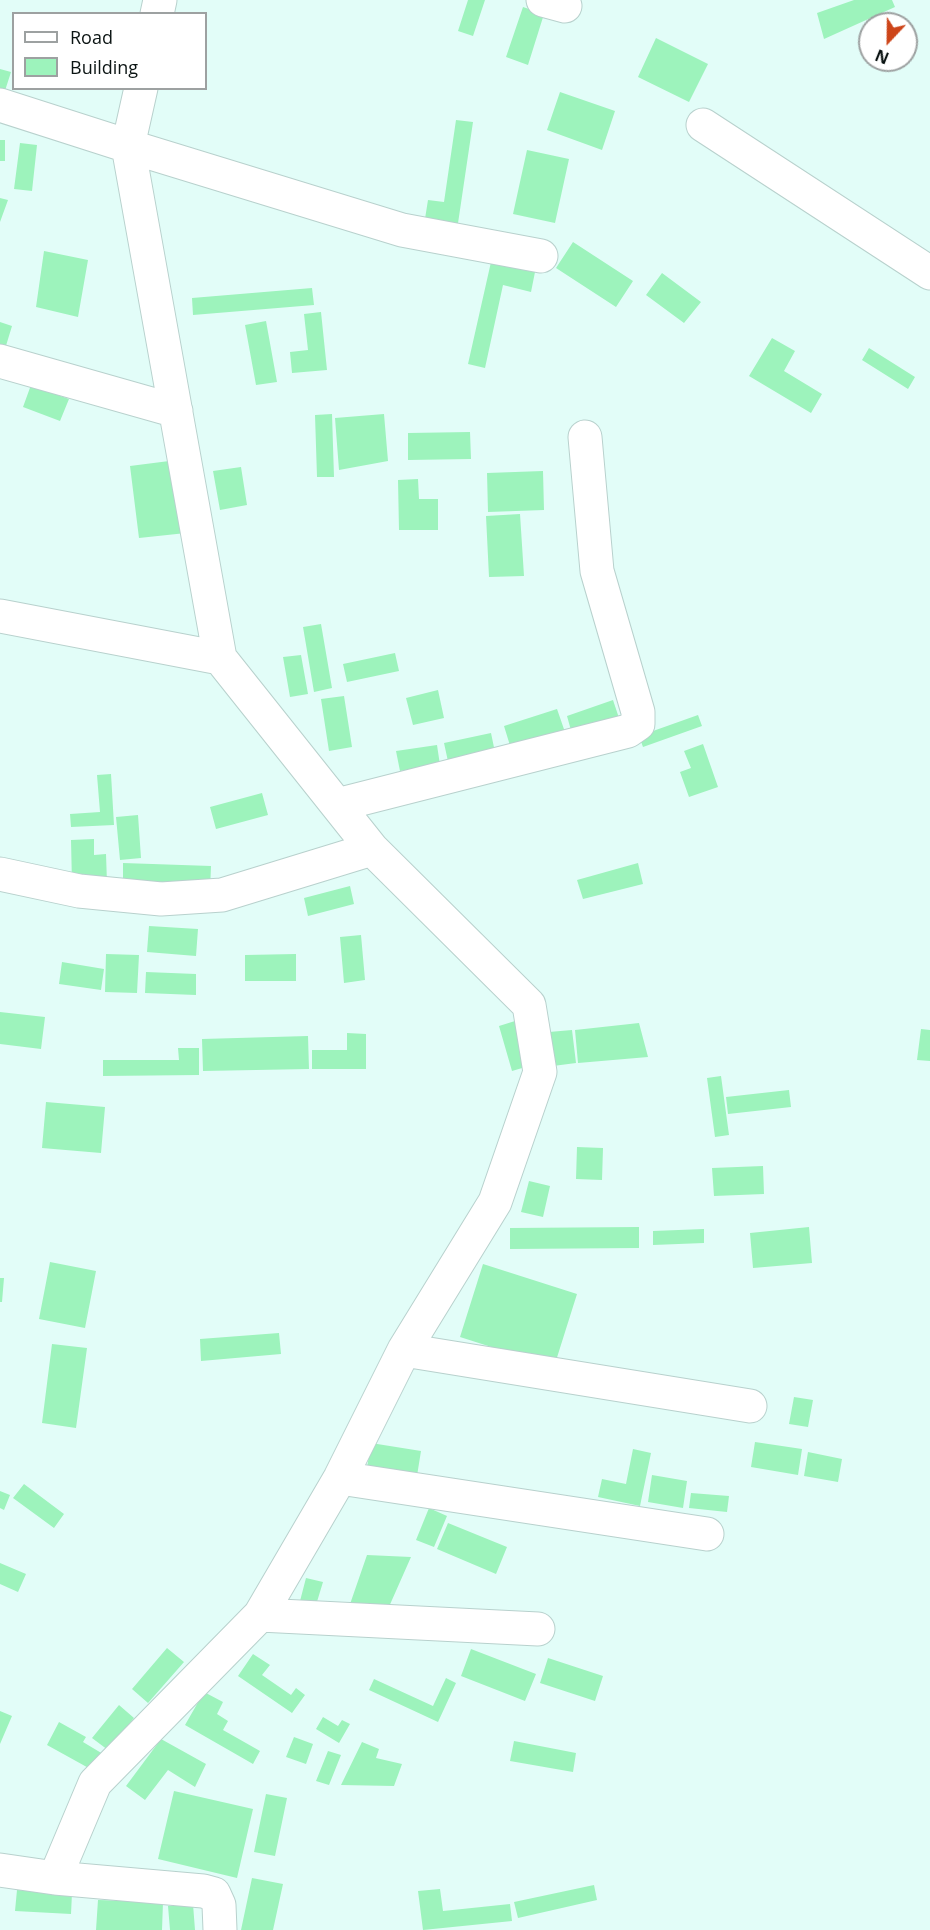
<!DOCTYPE html>
<style>
body{margin:0}
#map{position:relative;width:930px;height:1930px;overflow:hidden;background:#e2fdf8;font-family:"Open Sans",sans-serif}
canvas{display:block}
.legend{position:absolute;left:12px;top:12px;width:195px;height:78px;box-sizing:border-box;background:#fff;border:2px solid #9da1a1;margin:0;padding:8px 10px;list-style:none;font-size:18px;color:#0b1413}
.legend li{display:flex;align-items:center;gap:12px;height:30px}
.legend b{width:30px;border:2px solid #9da1a1}
.north{position:absolute;left:858px;top:12px;width:60px;height:60px;box-sizing:border-box;background:#fff;border:2px solid #9da1a1;border-radius:50%;rotate:202deg;font-size:16px;font-weight:700;line-height:24px;text-align:center;color:#0b1413}
.north::after{content:'';display:block;margin:auto;width:21px;height:27px;background:#cd4519;clip-path:polygon(50% 0,100% 100%,50% 72%,0 100%)}
</style>
<div id="map">
<canvas width="930" height="1930"></canvas>
<ul class="legend">
<li><b style="height:8px;background:#fff"></b>Road</li>
<li><b style="height:16px;background:#9df3bc"></b>Building</li>
</ul>
<div class="north">N</div>
</div>
<script>
const ctx = document.querySelector('canvas').getContext('2d');
ctx.lineJoin = 'round';
function fillPath(path, color) { ctx.fillStyle = color; ctx.fill(path, 'evenodd'); }
const poly = rows => new Path2D(rows.map(r => 'M' + r).join(''));
function stroke(path, color, width, dash) { ctx.strokeStyle = color; ctx.lineWidth = width; ctx.lineCap = dash ? 'butt' : 'round'; ctx.setLineDash(dash || []); ctx.stroke(path); }
fillPath(poly([
 [468,0,485,0,473,36,458,31],
 [854,0,892,0,895,7,824,39,817,13],
 [523,7,544,14,528,65,506,57],
 [656,38,708,64,689,102,638,77],
 [0,69,11,72,3,97,0,96],
 [560,92,615,111,602,150,547,130],
 [456,120,473,122,457,230,424,225,428,200,444,202],
 [0,140,5,140,5,161,0,161],
 [20,143,37,145,32,191,14,189],
 [527,150,569,159,555,223,513,214],
 [0,198,8,200,0,222],
 [573,242,633,281,616,307,556,268],
 [44,251,88,260,78,317,36,307],
 [491,262,535,272,531,292,503,285,485,368,468,364],
 [662,273,701,302,684,323,646,295],
 [312,288,314,305,193,315,192,298],
 [321,312,327,370,292,373,290,352,308,350,304,314],
 [266,321,277,382,256,385,245,325],
 [0,322,12,326,5,349,0,347],
 [772,338,795,351,784,371,822,394,811,413,749,376],
 [869,348,915,377,908,389,862,360],
 [31,385,69,399,60,421,23,407],
 [332,414,334,477,317,477,315,415],
 [384,414,388,461,339,470,335,418],
 [470,432,471,459,408,460,408,433],
 [177,460,186,533,139,538,130,466],
 [241,467,247,505,220,510,213,471],
 [543,471,544,510,488,512,487,473],
 [418,479,419,499,438,499,438,530,399,530,398,480],
 [520,514,524,576,489,577,486,516],
 [321,624,332,688,314,692,303,627],
 [395,653,399,671,347,682,343,664],
 [301,655,308,694,290,697,283,657],
 [438,690,444,718,413,725,406,698],
 [344,696,352,747,329,751,321,699],
 [613,700,619,718,572,734,567,716],
 [557,709,566,735,512,752,504,726],
 [698,715,702,726,643,747,639,736],
 [491,733,496,757,449,766,444,743],
 [703,744,718,787,689,797,680,772,691,768,684,751],
 [437,745,440,765,400,771,396,751],
 [111,774,114,825,71,827,70,814,100,812,97,775],
 [262,793,268,815,216,829,210,807],
 [138,815,141,858,120,860,116,817],
 [94,839,94,855,106,854,107,883,72,884,71,840],
 [123,863,211,866,210,891,123,888],
 [638,863,643,884,583,899,577,880],
 [350,886,354,904,308,916,304,898],
 [149,926,198,929,196,956,147,952],
 [361,935,365,980,344,983,340,937],
 [106,954,139,955,137,993,105,992],
 [296,954,296,981,245,981,245,955],
 [62,962,104,969,101,990,59,984],
 [146,972,196,974,196,995,145,993],
 [0,1012,45,1017,41,1049,0,1044],
 [515,1021,529,1066,512,1071,499,1026],
 [639,1023,648,1057,578,1063,575,1030],
 [921,1029,930,1030,930,1061,917,1060],
 [572,1030,576,1063,553,1066,549,1032],
 [347,1033,366,1034,366,1069,312,1069,312,1050,347,1050],
 [308,1036,309,1069,203,1071,202,1039],
 [178,1048,199,1048,199,1075,103,1076,103,1060,179,1060],
 [721,1076,729,1135,715,1137,707,1078],
 [789,1090,791,1107,728,1114,726,1097],
 [46,1102,105,1107,101,1153,42,1148],
 [577,1147,603,1148,602,1180,576,1179],
 [763,1166,764,1194,714,1196,712,1168],
 [529,1181,550,1186,543,1217,521,1212],
 [639,1227,639,1248,510,1249,510,1228],
 [809,1227,812,1263,753,1268,750,1233],
 [704,1229,704,1243,653,1245,653,1231],
 [50,1262,96,1271,85,1328,39,1319],
 [483,1264,577,1294,554,1367,460,1337],
 [0,1278,4,1278,2,1302,0,1302],
 [279,1333,281,1354,201,1361,200,1339],
 [52,1344,87,1348,76,1428,42,1423],
 [794,1397,813,1400,808,1427,789,1424],
 [755,1442,802,1449,798,1475,751,1467],
 [371,1443,421,1451,416,1482,366,1474],
 [633,1449,651,1453,640,1506,598,1497,602,1479,626,1484],
 [808,1452,842,1459,838,1482,804,1476],
 [652,1475,687,1481,683,1508,648,1502],
 [24,1484,64,1514,54,1528,13,1498],
 [0,1491,10,1495,4,1510,0,1508],
 [691,1493,729,1496,727,1512,689,1508],
 [429,1508,447,1516,434,1547,416,1540],
 [448,1523,507,1547,496,1574,437,1549],
 [367,1555,411,1557,388,1609,349,1607],
 [0,1563,26,1574,18,1592,0,1584],
 [306,1578,323,1582,316,1605,300,1601],
 [167,1648,184,1662,148,1703,132,1689],
 [471,1649,536,1674,525,1701,461,1676],
 [253,1654,270,1665,262,1675,291,1695,296,1688,305,1695,292,1713,238,1676],
 [548,1658,603,1676,595,1701,540,1683],
 [446,1678,456,1683,438,1722,369,1690,374,1679,433,1706],
 [204,1692,223,1702,217,1714,228,1721,223,1730,260,1751,253,1764,185,1725],
 [119,1705,134,1718,108,1750,92,1738],
 [0,1711,12,1716,0,1744],
 [323,1717,338,1726,342,1720,350,1724,339,1743,316,1729],
 [59,1722,86,1737,83,1742,103,1754,94,1771,47,1745],
 [294,1737,313,1744,306,1764,286,1757],
 [161,1739,206,1764,195,1787,168,1770,145,1800,126,1786],
 [514,1741,576,1753,573,1772,510,1761],
 [362,1742,379,1749,376,1758,402,1764,394,1786,341,1785],
 [328,1751,341,1755,329,1785,316,1781],
 [174,1791,253,1809,237,1878,158,1859],
 [266,1794,287,1798,275,1856,254,1852],
 [252,1878,283,1884,273,1930,241,1930],
 [594,1885,597,1900,518,1918,514,1902],
 [440,1889,443,1911,510,1904,512,1921,423,1930,418,1891],
 [17,1890,72,1893,71,1914,15,1911],
 [98,1900,163,1902,162,1930,96,1930],
 [193,1904,195,1930,170,1930,168,1906]
]), '#9df3bc');
const minor = poly([
 [543,0,565,6],
 [157,14,160,0],
 [0,105,128,146,402,230,541,256],
 [703,125,930,273],
 [0,361,176,411],
 [0,616,220,658],
 [337,805,628,731,638,724,638,712,597,571,585,437],
 [0,874,79,891,161,899,222,895,372,849],
 [404,1350,750,1406],
 [340,1478,707,1534],
 [260,1615,538,1629],
 [0,1870,55,1878,203,1891,214,1894,219,1905,220,1930],
 [55,1878,95,1783,260,1615,340,1478,404,1350,495,1202,540,1072,529,1005,372,849,220,658,128,146,141,88]
]);
stroke(minor, '#b8d1cd', 35);
stroke(minor, '#fff', 33);
</script>
